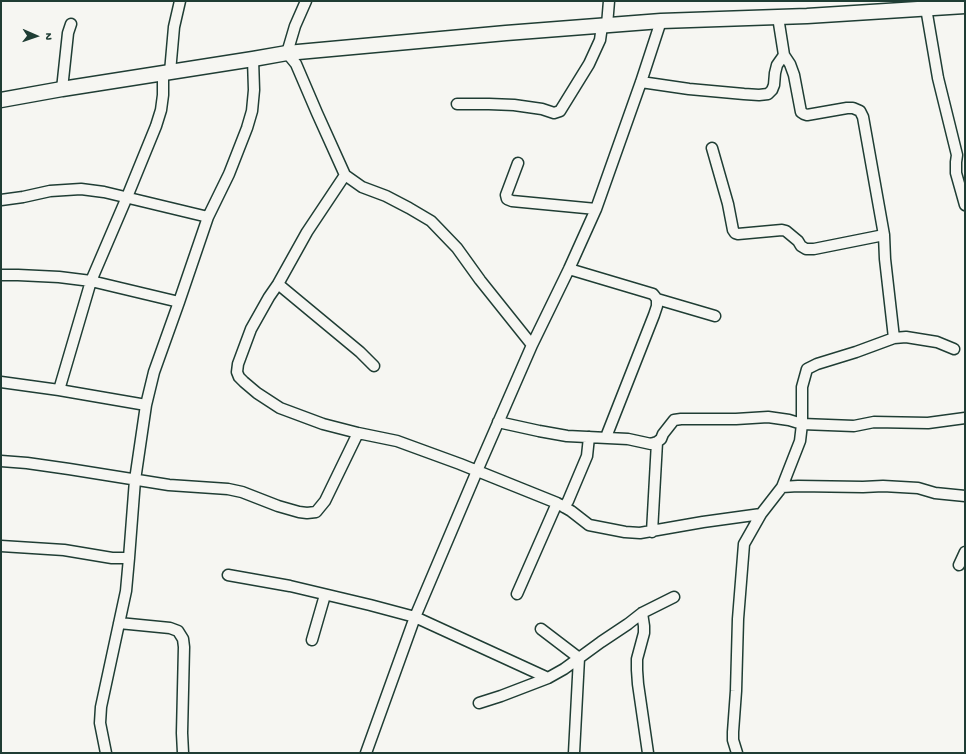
<!DOCTYPE html>
<style>
body{margin:0}
#map{position:relative;width:966px;height:754px;overflow:hidden;background:#f6f6f2;font-family:"Gochi Hand",sans-serif}
canvas{display:block}
.frame{position:absolute;inset:0;border:2px solid #1f3d34;pointer-events:none}
.north{position:absolute;left:16px;top:16px;width:40px;height:40px;-webkit-text-stroke:3px #f6f6f2;paint-order:stroke;rotate:92deg;font-size:11px;font-weight:700;line-height:16px;text-align:center;color:#1f3d34}
.north::after{content:'';display:block;margin:auto;width:14px;height:18px;background:#1f3d34;clip-path:polygon(50% 0,100% 100%,50% 72%,0 100%)}
</style>
<div id="map">
<canvas width="966" height="754"></canvas>
<div class="frame"></div>
<div class="north">N</div>
</div>
<script>
const ctx = document.querySelector('canvas').getContext('2d');
ctx.lineJoin = 'round';
const poly = rows => new Path2D(rows.map(r => 'M' + r).join(''));
function stroke(path, color, width, dash) { ctx.strokeStyle = color; ctx.lineWidth = width; ctx.lineCap = dash ? 'butt' : 'round'; ctx.setLineDash(dash || []); ctx.stroke(path); }
const street = poly([
 [306,1,295,26,287,53,296,64,317,113,345,175,362,187,386,196,409,208,431,221,457,248,480,280,532,345],
 [926,8,938,78,957,155,956,162,956,173,965,205],
 [778,17,784,55,790,64,794,75,801,112,804,114,807,115,847,108,853,108,860,111,863,117,884,235,885,259,894,338],
 [607,25,609,1],
 [170,72,174,27,180,1],
 [641,82,689,89,744,94,759,95,768,94,772,90,774,85,775,73,777,65,784,55],
 [62,89,68,33,71,24],
 [457,104,489,104,514,105,542,109,554,113,560,111,589,64,600,40,602,26],
 [712,148,728,204,733,230,735,233,738,234,782,230,786,231,798,241,801,246,806,249,814,249,884,235],
 [518,163,506,195,507,199,512,201,596,209],
 [345,175,307,232,278,284,269,297,251,329,238,364,237,372,239,377,244,382,257,393,280,408,323,424,358,433,397,441,460,464,557,503,571,511,589,525,625,532,640,533,703,522,761,514],
 [1,200,23,197,50,191,81,189,104,192,208,217],
 [569,269,653,294,657,299,715,316],
 [1,275,18,275,59,277,91,281,179,302],
 [278,284,360,352,374,366],
 [1,382,59,390,146,405],
 [59,390,91,281,127,197,156,126,161,110,163,95,163,73],
 [498,422,539,431,567,436,628,439,651,444,657,442,661,439,663,434,674,420,681,419,736,419,768,417,789,420,802,424,854,426,874,422,928,423,965,418],
 [606,437,654,315,657,306,657,299],
 [1,461,27,463,69,469,169,485,228,489,242,492,278,506,299,512,307,513,316,512,325,501,358,433],
 [782,487,798,486,863,487,883,486,918,488,935,493,965,496],
 [564,507,568,501,587,456,589,437],
 [652,532,657,442],
 [1,546,64,550,112,558,129,558],
 [959,565,965,552],
 [228,575,290,586,370,605,415,617,548,678],
 [517,594,557,503],
 [642,613,644,626,644,633,637,659,637,670,638,684,648,753],
 [119,623,170,628,178,631,183,639,184,647,182,733,183,753],
 [541,629,579,658,574,753],
 [312,640,325,595],
 [479,703,501,696,548,678,564,669,601,642,628,624,642,613,674,597],
 [106,753,100,723,101,707,126,591,129,558,135,480,146,405,154,372,179,302,208,217,229,174,247,128,252,111,254,90,253,59],
 [366,753,415,617,477,471,532,345,569,269,596,209,641,82,661,21],
 [737,753,733,740,733,732,736,691,738,619,744,544,761,514,782,487,800,441,802,424,802,387,807,369,817,364,856,352,894,338,906,337,937,342,954,349]
]);
const secondary = poly([
 [1,100,62,89,253,59,287,53,506,33,661,21,807,16,965,6]
]);
stroke(street, '#1f3d34', 13);
stroke(secondary, '#1f3d34', 17);
stroke(street, '#f6f6f2', 10);
stroke(secondary, '#f6f6f2', 14);
</script>
